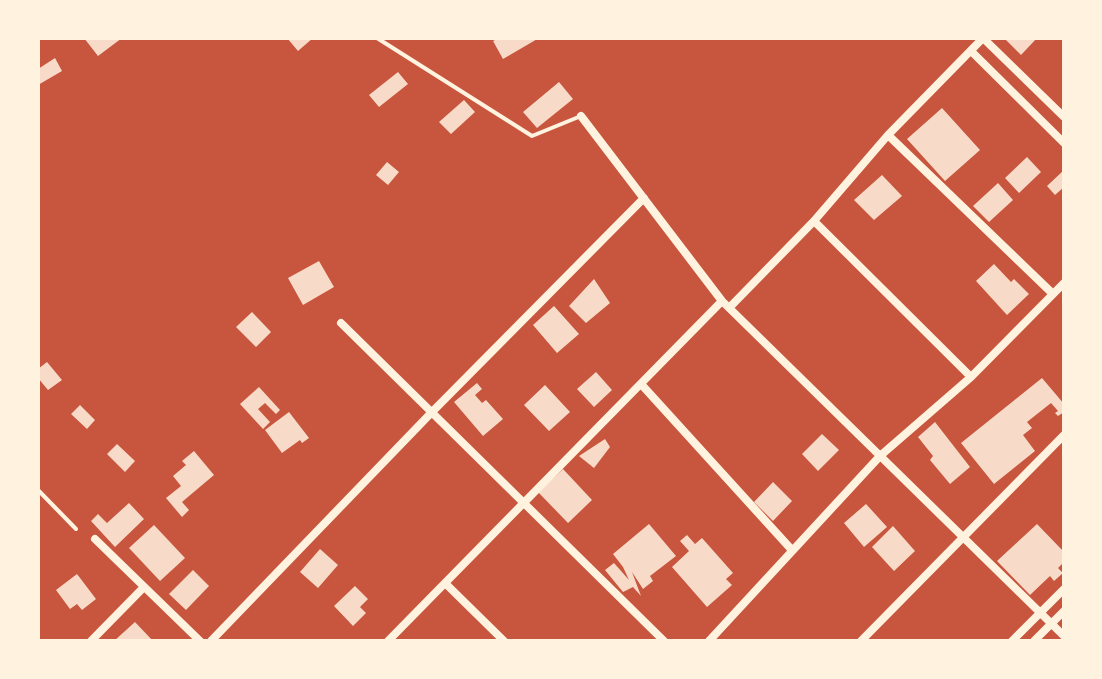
<!DOCTYPE html>
<style>
body{margin:0}
#map{position:relative;width:1102px;height:679px;overflow:hidden;background:#c8553d;font-family:"Nunito Sans",sans-serif}
canvas{display:block}
.frame{position:absolute;inset:0;border:40px solid #fff3e0;pointer-events:none}
</style>
<div id="map">
<canvas width="1102" height="679"></canvas>
<div class="frame"></div>
</div>
<script>
const ctx = document.querySelector('canvas').getContext('2d');
ctx.lineJoin = 'round';
function fillPath(path, color) { ctx.fillStyle = color; ctx.fill(path, 'evenodd'); }
const poly = rows => new Path2D(rows.map(r => 'M' + r).join(''));
function stroke(path, color, width, dash) { ctx.strokeStyle = color; ctx.lineWidth = width; ctx.lineCap = dash ? 'butt' : 'round'; ctx.setLineDash(dash || []); ctx.stroke(path); }
fillPath(poly([
 [84,38,122,38,98,56],
 [287,38,313,38,298,51],
 [499,38,539,38,503,59,493,41],
 [1004,38,1037,38,1021,55],
 [55,58,62,71,38,85,38,69],
 [398,72,408,84,379,107,369,95],
 [559,82,573,99,537,128,523,112],
 [464,100,475,112,451,134,439,122],
 [942,108,980,150,945,181,907,139],
 [1027,157,1041,172,1019,193,1005,178],
 [387,162,399,172,388,185,376,175],
 [1064,170,1064,187,1055,195,1047,186],
 [882,175,902,196,874,220,854,200],
 [998,183,1013,200,989,222,973,206],
 [319,261,334,287,303,305,288,278],
 [994,264,1011,282,1014,279,1029,294,1007,315,976,281],
 [594,279,610,303,586,323,569,306],
 [554,306,579,334,557,353,533,325],
 [252,312,271,332,256,347,236,327],
 [47,362,62,380,48,390,38,378,38,369],
 [596,372,612,390,594,407,577,389],
 [1042,378,1064,404,1064,412,1058,416,1055,413,1058,411,1051,403,1027,422,1032,428,1023,435,1035,451,994,484,961,443],
 [477,383,482,389,475,395,482,403,486,400,503,419,483,436,454,402],
 [545,385,570,412,549,431,524,405],
 [259,387,280,410,276,414,265,403,258,409,270,422,263,429,240,404],
 [80,405,95,420,87,429,71,414],
 [289,412,309,438,302,443,300,440,282,453,265,430],
 [935,422,970,467,950,484,930,460,933,456,918,437],
 [822,434,839,450,818,471,802,454],
 [605,439,610,447,594,468,579,456],
 [117,444,135,461,125,472,107,454],
 [194,451,214,475,182,502,189,510,182,517,166,498,181,486,173,476,186,465,182,461],
 [563,469,592,500,568,523,538,492],
 [773,482,792,501,773,521,754,502],
 [129,503,144,519,115,547,91,521,98,514,107,523],
 [866,504,887,527,864,547,844,523],
 [649,524,676,556,650,576,653,581,643,589,632,572,641,596,633,587,623,592,605,570,614,563,629,580,623,567,613,554],
 [1037,524,1064,552,1064,562,1058,568,1063,573,1054,581,1050,576,1030,595,997,561],
 [154,525,185,558,160,581,129,548],
 [893,526,915,551,894,571,872,547],
 [687,535,695,544,702,538,733,573,726,579,732,585,707,607,672,567,689,551,680,541],
 [320,549,338,565,318,588,300,572],
 [193,570,209,586,186,610,169,594],
 [77,574,96,599,82,610,77,604,70,609,56,590],
 [355,586,368,599,360,607,366,613,353,626,334,606],
 [135,622,153,641,114,641]
]), '#f7dbc8');
stroke(poly([
 [377,38,532,136,581,116],
 [38,490,76,529]
]), '#fff3e0', 4);
stroke(poly([
 [983,38,1064,117],
 [971,51,1064,143],
 [581,116,722,301,1064,636],
 [888,135,1053,294],
 [814,221,971,377],
 [729,308,814,221,888,135,983,38],
 [341,323,664,641],
 [641,384,791,549],
 [95,539,200,641],
 [445,583,504,641],
 [91,641,144,587],
 [211,641,432,412,644,198],
 [388,641,722,301],
 [709,641,880,456,971,377,1064,283],
 [861,641,1064,435],
 [1012,641,1064,589],
 [1034,641,1064,611]
]), '#fff3e0', 8);
</script>
